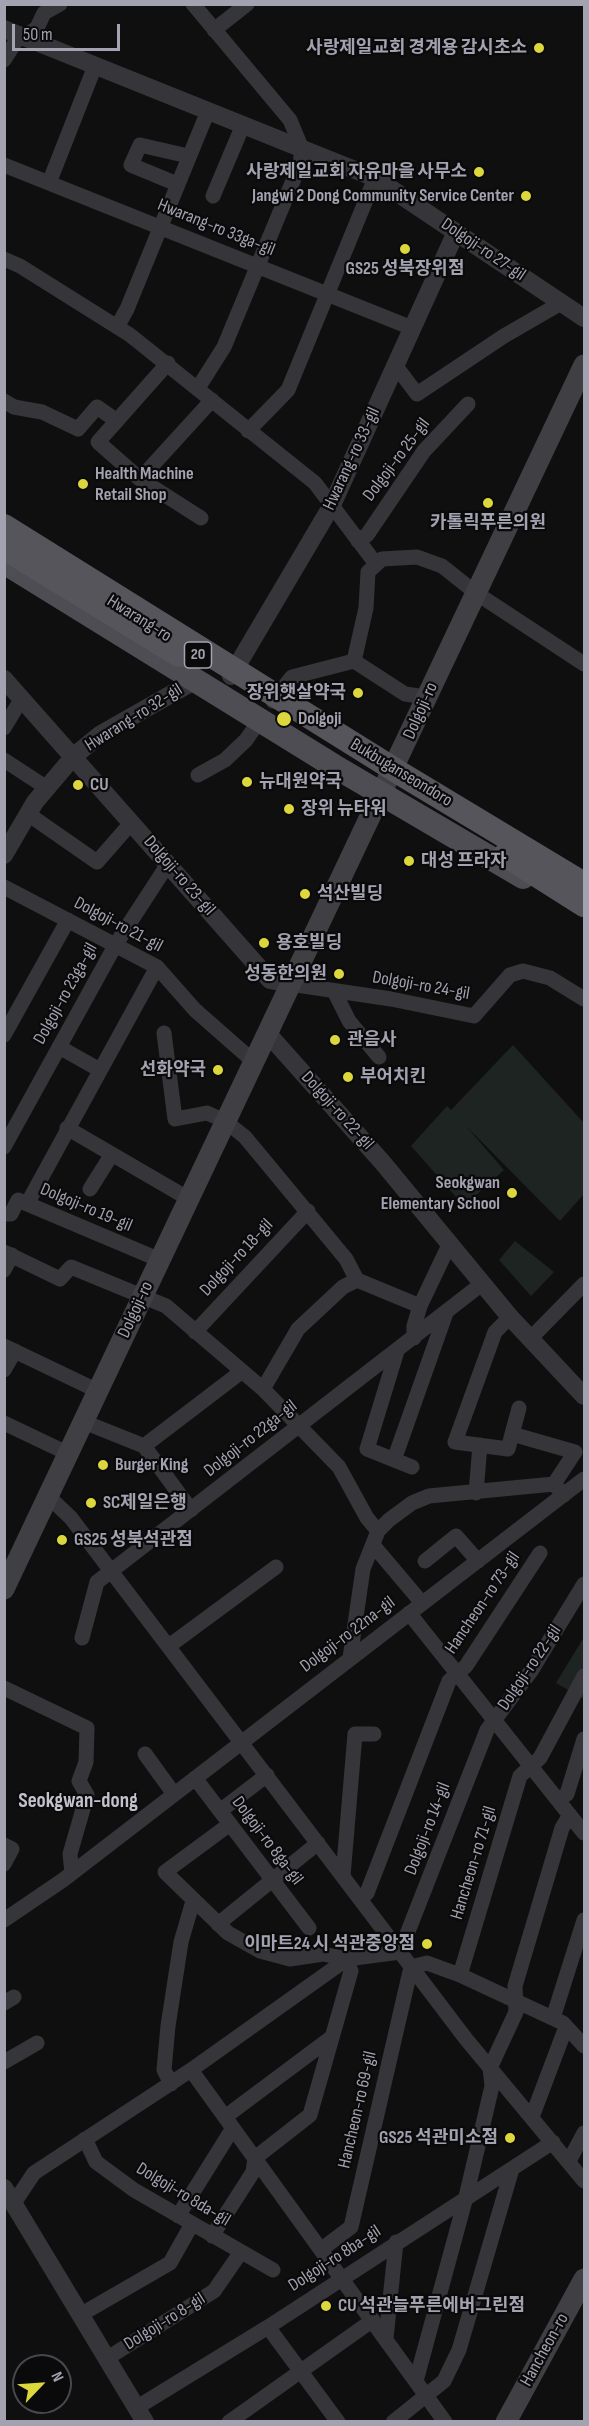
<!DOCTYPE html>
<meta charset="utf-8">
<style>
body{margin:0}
#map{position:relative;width:589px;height:2426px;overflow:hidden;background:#100f10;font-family:"Sofia Sans Condensed",sans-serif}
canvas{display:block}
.frame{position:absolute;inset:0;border:6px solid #a2a2b0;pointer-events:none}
.north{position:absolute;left:12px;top:2354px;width:60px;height:60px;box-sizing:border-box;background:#0b0a0b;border:2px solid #47474d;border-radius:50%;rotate:65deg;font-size:16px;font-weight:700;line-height:24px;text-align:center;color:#a2a2b0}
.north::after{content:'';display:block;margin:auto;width:21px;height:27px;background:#dbd73d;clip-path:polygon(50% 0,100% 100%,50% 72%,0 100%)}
.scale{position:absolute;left:12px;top:24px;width:108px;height:27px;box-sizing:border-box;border:3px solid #a2a2b0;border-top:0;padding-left:8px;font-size:18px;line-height:21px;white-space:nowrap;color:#a2a2b0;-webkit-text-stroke:4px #0b0a0b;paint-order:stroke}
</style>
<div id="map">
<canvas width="589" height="2426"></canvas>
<div class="frame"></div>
<div class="north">N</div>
<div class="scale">50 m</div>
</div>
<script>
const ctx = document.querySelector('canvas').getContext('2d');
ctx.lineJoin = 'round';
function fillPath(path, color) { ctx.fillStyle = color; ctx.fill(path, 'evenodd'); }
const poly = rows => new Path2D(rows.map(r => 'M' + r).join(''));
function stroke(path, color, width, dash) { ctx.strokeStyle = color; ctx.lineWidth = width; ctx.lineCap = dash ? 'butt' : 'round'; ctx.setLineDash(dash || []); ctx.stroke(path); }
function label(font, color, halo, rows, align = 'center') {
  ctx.font = font + ' "Sofia Sans Condensed","Noto Sans KR",sans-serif'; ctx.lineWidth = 4.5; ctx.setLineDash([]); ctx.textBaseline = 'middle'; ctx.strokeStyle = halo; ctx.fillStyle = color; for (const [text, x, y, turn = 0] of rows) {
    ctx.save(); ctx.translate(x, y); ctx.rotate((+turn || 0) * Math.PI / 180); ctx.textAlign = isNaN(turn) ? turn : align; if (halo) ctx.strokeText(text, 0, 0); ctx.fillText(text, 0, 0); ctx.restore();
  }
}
fillPath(poly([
 [513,1045,584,1123,584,1194,560,1221,466,1126,504,1170,464,1206,411,1146,447,1106,451,1110],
 [515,1241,554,1272,531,1296,499,1260],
 [584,1637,584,1699,556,1683]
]), '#1e2421');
stroke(poly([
 [193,4,290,120,302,149,300,164,224,347,198,388],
 [214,30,247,4],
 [24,37,37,28,44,13,60,4],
 [4,60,20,35],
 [4,165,412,328],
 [49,183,95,66],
 [177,184,131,165,140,145,188,156],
 [213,196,243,125],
 [4,259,20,266,130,335,315,483,376,564],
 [117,327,127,309,208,111],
 [168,363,98,442,140,479,201,518],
 [395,365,417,394,504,336,561,303],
 [4,401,14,407,42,412,78,429,97,407,117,421],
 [248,431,288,390,375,178],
 [140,479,212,400],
 [358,541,367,535,424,451,468,404],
 [354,661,366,608,368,572,382,559,417,557,442,566,476,593,584,664],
 [273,701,292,677,354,661,405,694,426,697],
 [4,728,22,698],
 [4,760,47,788],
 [198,775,225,760,246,740,260,720],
 [28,814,97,862,132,822],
 [4,887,157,967,195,1010,253,1061],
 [290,984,391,999,474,1016,510,975,523,971,550,978,584,999],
 [334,991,349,1021,379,1057],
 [164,1033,175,1119,207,1113,225,1121,245,1137,346,1259,357,1280],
 [4,1035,68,920],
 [59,1047,100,1070],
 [67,1128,189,1199],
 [4,1147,116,944,168,864],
 [90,1189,112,1154],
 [27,1204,157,967],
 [4,1214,11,1214,18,1200,160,1260],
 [4,1252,60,1279,71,1267,166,1306,263,1389,339,1467,367,1518,378,1531],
 [4,1270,12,1255],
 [510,1317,495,1332,455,1442,508,1449,519,1408],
 [195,1332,308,1211],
 [414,1338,414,1326,420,1306,449,1245],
 [531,1338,584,1284],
 [4,1346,98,1391],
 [397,1351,367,1449,412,1467],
 [4,1370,15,1351],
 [263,1389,298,1329,343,1287,357,1280,420,1306],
 [84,1422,144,1446,191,1510],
 [4,1423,69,1454],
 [512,1434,575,1452,554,1484],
 [144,1446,241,1372],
 [394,1460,446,1313],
 [476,1493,480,1445],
 [49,1497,71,1518,111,1571,466,2039,584,2181],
 [373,1545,422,1603],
 [425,1561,456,1536,478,1561],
 [409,1613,584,1833],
 [82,1638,97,1582,483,1283],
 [169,1646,276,1567],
 [350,1658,363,1569,378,1531,389,1520,412,1503,429,1496,554,1484,564,1495],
 [4,1688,87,1728,86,1762,79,1781,87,1795,70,1854,72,1873],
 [145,1754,174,1794],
 [195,1778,309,1928],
 [558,1800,567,1794,584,1739],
 [220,1811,267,1775],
 [4,1845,12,1849,4,1864],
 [343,1876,355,1734,374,1734],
 [360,1899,367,1893,449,1681,466,1666,540,1553],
 [4,1920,63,1880,584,1479],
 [218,1924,318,1843],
 [460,1975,520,1776,540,1758,584,1676],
 [4,2003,14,1997],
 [553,2018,584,1920],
 [4,2062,37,2043],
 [191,2070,445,2422],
 [171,2084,164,2070,168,2026,181,1942,193,1901],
 [225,2117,332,2037],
 [532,2117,566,2027],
 [85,2139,96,2162,134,2190,273,2270],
 [569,2161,584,2133],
 [14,2203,34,2173,191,2070,347,1959,400,1952,487,1730,531,1671,584,1584],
 [178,2216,233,2128],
 [212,2236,253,2172,255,2158,310,2115,351,1971,347,1959,323,1954,290,1959,260,1951,228,1933,165,1872,230,1824],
 [322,2249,351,2227,411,1967,427,1963,460,1975,563,2023,584,2046],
 [80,2315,170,2263,192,2224],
 [268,2327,338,2422],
 [386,2338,396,2242],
 [106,2359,214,2291,241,2252],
 [416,2381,466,2197,492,2086,490,2068,516,2012,515,1986,562,1828,570,1815],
 [136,2408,268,2327,553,2142],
 [229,2422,373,2320],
 [393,2422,444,2381,459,2350,512,2169]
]), '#36363a', 15);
stroke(poly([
 [4,29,375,178,584,318],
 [231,676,332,505,456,232],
 [4,679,270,980,290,984],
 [4,855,35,802,74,756,101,734,196,680],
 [269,1035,383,1163,510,1317,584,1396],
 [4,2188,145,2422]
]), '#36363a', 18);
stroke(poly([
 [4,1589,584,365],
 [506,2422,584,2279]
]), '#3f3f44', 21);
stroke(poly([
 [4,562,334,766,523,877]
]), '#4e4d53', 24);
stroke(poly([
 [4,526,403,775,584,884],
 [4,548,179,655],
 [505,855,584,905]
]), '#56555c', 24);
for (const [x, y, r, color] of [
 [539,48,6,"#dbd73d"],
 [479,172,6,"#dbd73d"],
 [526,196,6,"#dbd73d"],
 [405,249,6,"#dbd73d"],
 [83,484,6,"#dbd73d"],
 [488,503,6,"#dbd73d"],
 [358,693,6,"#dbd73d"],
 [284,719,8,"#dbd73d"],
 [247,782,6,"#dbd73d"],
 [78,785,6,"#dbd73d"],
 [289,809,6,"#dbd73d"],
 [409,861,6,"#dbd73d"],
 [305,894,6,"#dbd73d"],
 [264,943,6,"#dbd73d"],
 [339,974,6,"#dbd73d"],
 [335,1040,6,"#dbd73d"],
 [218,1070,6,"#dbd73d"],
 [348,1077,6,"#dbd73d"],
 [512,1193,6,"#dbd73d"],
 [103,1465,6,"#dbd73d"],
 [91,1503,6,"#dbd73d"],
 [62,1540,6,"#dbd73d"],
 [427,1944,6,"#dbd73d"],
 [510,2138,6,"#dbd73d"],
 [326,2306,6,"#dbd73d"]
]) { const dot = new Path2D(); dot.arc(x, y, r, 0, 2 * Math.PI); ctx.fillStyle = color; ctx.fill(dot); stroke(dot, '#0b0a0b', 2); }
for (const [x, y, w] of [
 [198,655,27]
]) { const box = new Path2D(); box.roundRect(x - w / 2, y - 13, w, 26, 4.5); ctx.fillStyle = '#0b0a0b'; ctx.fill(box); stroke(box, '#a2a2b0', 1.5); }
label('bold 16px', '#a2a2b0', null, [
 ["20",198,655]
]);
label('bold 18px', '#a2a2b0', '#0b0a0b', [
 ["사랑제일교회 경계용 감시초소",527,48,"right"],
 ["사랑제일교회 자유마을 사무소",467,172,"right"],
 ["Jangwi 2 Dong Community Service Center",514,196,"right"],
 ["GS25 성북장위점",405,269,"center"],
 ["Health Machine",95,474],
 ["Retail Shop",95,495],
 ["카톨릭푸른의원",488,523,"center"],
 ["장위햇살약국",346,693,"right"],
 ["Dolgoji",298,719],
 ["뉴대원약국",259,782],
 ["CU",90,785],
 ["장위 뉴타워",301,809],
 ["대성 프라자",421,861],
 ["석산빌딩",317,894],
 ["용호빌딩",276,943],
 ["성동한의원",327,974,"right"],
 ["관음사",347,1040],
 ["선화약국",206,1070,"right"],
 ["부어치킨",360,1077],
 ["Seokgwan",500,1183,"right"],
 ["Elementary School",500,1204,"right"],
 ["Burger King",115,1465],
 ["SC제일은행",103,1503],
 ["GS25 성북석관점",74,1540],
 ["이마트24 시 석관중앙점",415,1944,"right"],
 ["GS25 석관미소점",498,2138,"right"],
 ["CU 석관늘푸른에버그린점",338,2306]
], 'left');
label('18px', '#a2a2b0', '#0b0a0b', [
 ["Hwarang-ro 33ga-gil",216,228,22],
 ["Dolgoji-ro 27-gil",483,250,34],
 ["Hwarang-ro 33-gil",352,459,-65],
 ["Dolgoji-ro 25-gil",397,460,-53],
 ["Hwarang-ro",139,619,32],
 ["Dolgoji-ro",421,711,-66],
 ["Hwarang-ro 32-gil",134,718,-32],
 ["Bukbuganseondoro",401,773,31],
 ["Dolgoji-ro 23-gil",179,876,49],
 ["Dolgoji-ro 21-gil",118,925,28],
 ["Dolgoji-ro 24-gil",421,986,10],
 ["Dolgoji-ro 23ga-gil",66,994,-61],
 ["Dolgoji-ro 22-gil",337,1111,48],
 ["Dolgoji-ro 19-gil",86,1208,23],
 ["Dolgoji-ro 18-gil",237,1258,-47],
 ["Dolgoji-ro",136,1310,-65],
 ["Dolgoji-ro 22ga-gil",251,1439,-38],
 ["Hancheon-ro 73-gil",483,1603,-56],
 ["Dolgoji-ro 22na-gil",348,1635,-37],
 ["Dolgoji-ro 22-gil",530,1668,-56],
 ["Dolgoji-ro 14-gil",428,1829,-69],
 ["Dolgoji-ro 8ga-gil",267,1841,53],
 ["Hancheon-ro 71-gil",474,1863,-73],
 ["Hancheon-ro 69-gil",358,2110,-77],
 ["Dolgoji-ro 8da-gil",183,2195,31],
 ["Dolgoji-ro 8ba-gil",335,2259,-33],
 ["Dolgoji-ro 8-gil",165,2322,-32],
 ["Hancheon-ro",545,2350,-61]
]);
label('bold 21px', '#c3c2cc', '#0b0a0b', [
 ["Seokgwan-dong",78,1802]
]);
</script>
